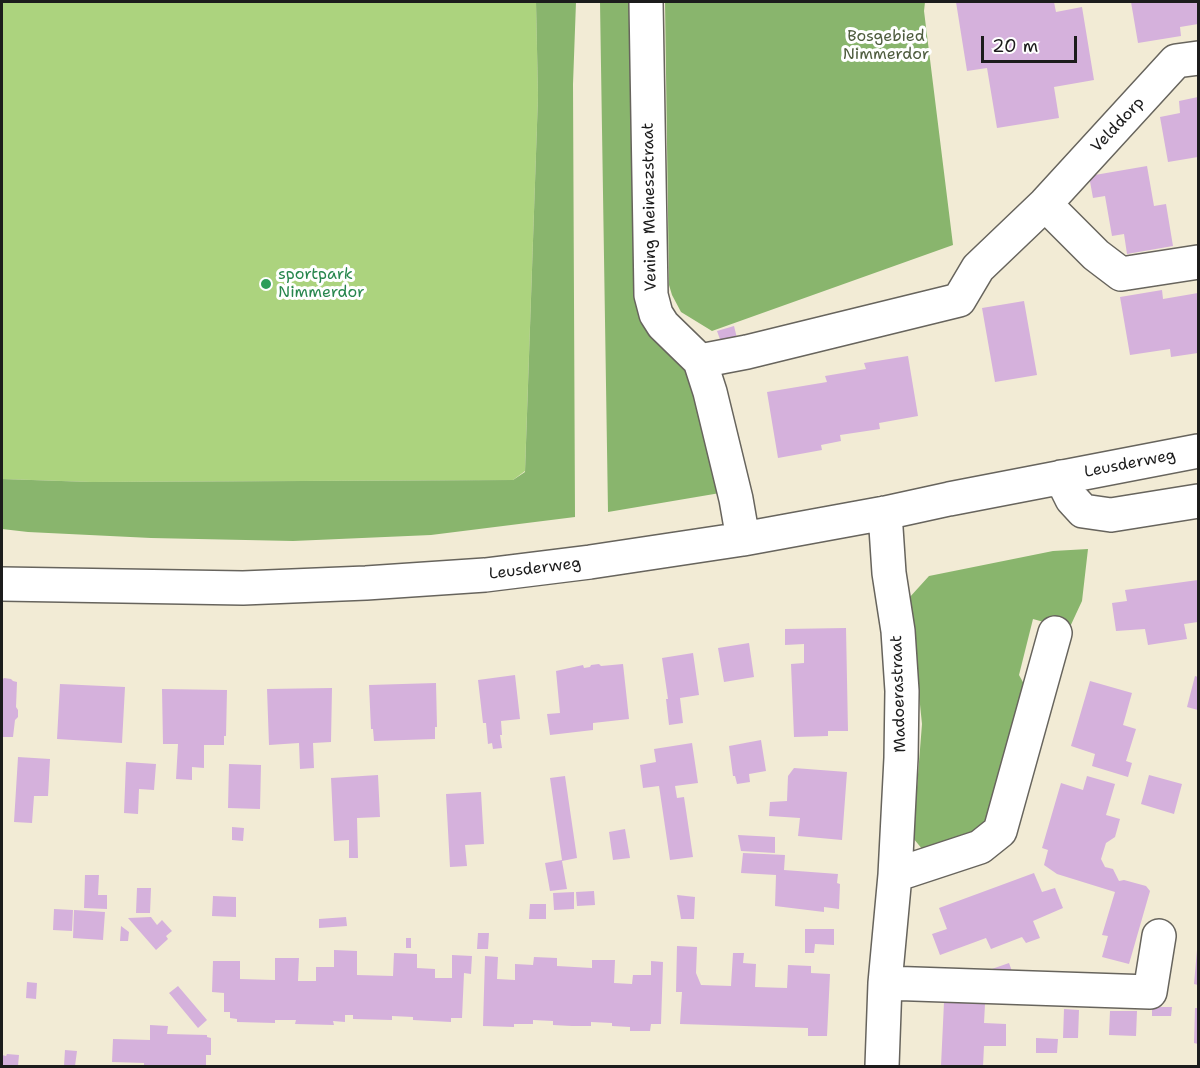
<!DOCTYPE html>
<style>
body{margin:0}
#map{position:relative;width:1200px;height:1068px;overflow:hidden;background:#f2ebd5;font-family:"Shantell Sans",sans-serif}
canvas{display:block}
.frame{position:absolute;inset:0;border:3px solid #1c1c1c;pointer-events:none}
.scale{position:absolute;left:981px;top:36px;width:96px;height:27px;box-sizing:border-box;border:3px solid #1c1c1c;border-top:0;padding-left:8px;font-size:18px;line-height:21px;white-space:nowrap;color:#1c1c1c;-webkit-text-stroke:4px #fff;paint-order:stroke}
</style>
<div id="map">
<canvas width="1200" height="1068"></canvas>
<div class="frame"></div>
<div class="scale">20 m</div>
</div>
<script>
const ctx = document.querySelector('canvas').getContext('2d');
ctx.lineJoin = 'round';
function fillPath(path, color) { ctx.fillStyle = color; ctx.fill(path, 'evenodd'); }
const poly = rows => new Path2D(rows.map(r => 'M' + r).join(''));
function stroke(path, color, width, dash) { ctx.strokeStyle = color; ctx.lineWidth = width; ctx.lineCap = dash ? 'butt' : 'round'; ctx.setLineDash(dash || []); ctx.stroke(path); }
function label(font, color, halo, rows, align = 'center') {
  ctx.font = font + ' "Shantell Sans",sans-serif'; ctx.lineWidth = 6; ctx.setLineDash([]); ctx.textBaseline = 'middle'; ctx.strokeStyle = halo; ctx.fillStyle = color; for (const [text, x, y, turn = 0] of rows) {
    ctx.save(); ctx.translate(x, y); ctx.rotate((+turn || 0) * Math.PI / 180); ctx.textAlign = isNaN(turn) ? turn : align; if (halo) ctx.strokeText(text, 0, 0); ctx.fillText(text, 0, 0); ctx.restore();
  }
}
fillPath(poly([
 [2,2,536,2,538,96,525,471,513,480,91,482,2,479]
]), '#acd37e');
fillPath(poly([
 [536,2,576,2,573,84,575,517,431,535,293,541,151,538,28,532,2,529,2,479,91,482,513,480,525,472,538,96],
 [600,2,633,2,639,289,694,372,720,493,608,512],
 [665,2,925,2,924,11,953,245,712,331,681,312,672,295,669,285],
 [1088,549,1082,601,1069,629,1033,619,1019,675,1029,693,985,829,923,850,913,838,922,724,909,598,929,576,1053,551]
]), '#89b56d');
fillPath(poly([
 [956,2,1054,2,1056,12,1082,7,1094,80,1054,87,1059,118,997,128,987,68,967,71],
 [1131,2,1198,2,1198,24,1180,27,1181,36,1138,43],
 [1198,97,1198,157,1168,162,1160,117,1180,113,1179,101],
 [1147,166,1154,206,1166,204,1173,246,1127,254,1124,234,1112,236,1105,196,1093,198,1089,176],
 [1162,290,1163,299,1198,293,1198,353,1171,357,1170,349,1130,355,1120,297],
 [1024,301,1037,375,995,382,982,308],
 [734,326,737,338,721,342,717,331],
 [908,356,918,416,879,423,880,429,840,435,841,441,821,445,822,450,778,458,767,392,827,382,825,376,866,369,864,363],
 [1198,580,1198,622,1184,624,1187,639,1148,645,1145,629,1116,631,1112,603,1127,601,1125,590],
 [846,628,848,731,828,731,828,736,794,737,791,664,804,663,804,644,785,645,785,629],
 [749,643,754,677,724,682,718,648],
 [693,653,699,695,680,698,683,723,669,725,666,699,668,699,662,658],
 [599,664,601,666,623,664,629,719,593,723,593,730,550,735,547,714,560,713,556,671,583,665,584,668,590,667,591,665],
 [515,675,520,719,501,721,502,735,500,735,502,748,493,749,492,743,488,744,486,723,483,723,478,680],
 [1195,676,1198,677,1198,710,1187,707],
 [4,678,11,679,13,681,17,682,16,707,18,710,18,717,15,720,13,737,2,737,2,680],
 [1090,681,1132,693,1123,725,1136,729,1126,761,1132,763,1128,777,1092,766,1095,754,1071,746],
 [436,683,437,727,435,727,435,739,374,741,373,729,371,729,369,685],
 [60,684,125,687,122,743,57,739],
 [332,688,331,742,313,743,314,768,300,769,299,743,269,745,267,689],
 [162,689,227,690,226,736,224,736,224,745,204,745,204,768,192,767,192,780,176,779,178,744,163,744],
 [761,740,766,771,749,774,750,782,737,784,735,776,733,776,729,746],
 [692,743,698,783,675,786,677,798,684,797,693,857,670,860,659,786,643,788,640,765,656,762,654,749],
 [18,757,50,759,48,796,34,796,32,823,14,822],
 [126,762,156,764,154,790,139,789,138,814,124,813],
 [229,764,261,765,260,809,228,808],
 [794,768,847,772,842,840,798,836,800,818,769,816,770,802,787,801,788,776],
 [378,775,380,817,357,818,358,858,349,858,349,840,334,841,331,778],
 [1149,775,1182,784,1174,814,1141,804],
 [565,776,577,858,562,861,567,889,550,891,545,863,562,860,550,778],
 [1087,776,1115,784,1106,815,1120,819,1115,837,1106,843,1101,859,1105,867,1113,869,1119,881,1124,880,1146,886,1150,891,1129,964,1102,957,1108,936,1102,935,1115,892,1057,874,1044,865,1048,850,1042,848,1061,783,1083,790],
 [481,792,484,844,465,845,467,866,450,867,446,794],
 [232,827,244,828,243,841,232,840],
 [625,829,630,858,613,860,609,832],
 [738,835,775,837,775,853,741,851],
 [743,853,785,855,784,870,838,874,837,883,840,884,839,909,824,907,824,912,775,906,776,875,741,873],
 [1034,873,1042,892,1055,888,1063,908,1033,921,1040,938,1026,943,1022,937,991,949,986,938,940,955,932,934,947,929,939,908],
 [85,875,99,875,98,895,107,895,107,909,84,908],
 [137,888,151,888,150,913,136,913],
 [594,891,595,905,577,906,576,892],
 [574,892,574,909,554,910,553,893],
 [677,895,695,897,694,919,681,919],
 [213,896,236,897,236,917,212,916],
 [530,904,546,904,546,919,529,919],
 [54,909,73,910,72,931,53,930],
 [74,910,105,912,103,940,73,938],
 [151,917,157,925,162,920,172,931,166,936,168,939,156,950,128,918],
 [346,917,347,926,319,928,319,919],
 [121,926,129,932,128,941,120,941],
 [805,929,834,929,834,945,815,944,814,953,805,953],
 [478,933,489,933,488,949,477,949],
 [406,938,411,938,411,948,406,948],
 [677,946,697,947,696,973,701,985,731,986,733,953,744,953,743,963,756,964,755,987,787,988,788,965,811,966,811,973,830,974,827,1036,808,1036,808,1028,680,1024,682,992,676,992],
 [334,950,357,951,357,975,393,976,394,953,417,954,417,968,435,969,435,978,452,978,452,955,472,956,471,974,464,973,462,1018,451,1018,451,1022,413,1020,413,1017,392,1016,392,1020,353,1019,353,1015,345,1015,345,1022,333,1021,334,1025,295,1024,296,1020,275,1020,275,1023,237,1022,237,1019,230,1018,230,1012,224,1012,224,993,212,992,213,961,240,961,240,979,275,980,275,958,299,958,298,981,316,981,316,967,334,967],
 [1197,950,1198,950,1198,985,1194,984],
 [485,956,498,957,497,979,515,980,515,964,533,965,534,957,557,958,557,966,592,968,592,960,615,960,614,983,632,984,633,975,651,975,651,961,663,962,661,1024,651,1024,650,1031,630,1031,630,1027,612,1026,612,1023,591,1022,591,1026,572,1026,553,1025,553,1021,533,1020,533,1024,514,1024,514,1027,483,1026],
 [1009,963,1016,982,986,971],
 [27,982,37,983,36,999,26,998],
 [178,986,207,1020,198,1028,169,993],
 [944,1002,985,1004,984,1023,1006,1024,1006,1046,984,1046,983,1066,941,1066],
 [1152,1007,1172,1007,1171,1016,1152,1016],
 [1195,1008,1198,1008,1198,1044,1194,1043],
 [1064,1009,1079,1010,1078,1038,1063,1038],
 [1110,1011,1137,1011,1136,1036,1109,1035],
 [150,1025,168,1026,167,1034,207,1035,207,1037,211,1038,211,1055,206,1055,206,1066,144,1066,144,1063,112,1062,113,1039,150,1040],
 [1036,1038,1058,1039,1057,1053,1036,1053],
 [65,1050,77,1051,75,1066,64,1066],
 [7,1054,19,1055,18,1066,2,1066,2,1055,6,1056]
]), '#d5b1dc');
const minor = poly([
 [646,2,651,295,656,314,663,325,700,361,710,392,736,499,743,539],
 [1045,204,1096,255,1121,274,1198,262],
 [700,361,747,352,959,300,978,268,1045,204,1176,61,1198,58],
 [1061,477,1072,499,1083,511,1111,515,1198,501],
 [2,584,243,588,366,583,485,575,590,562,743,539,885,513,949,499,1198,451],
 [895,875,980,847,1000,831,1055,633],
 [885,983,1150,992,1159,936],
 [882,1066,885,983,895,875,901,758,902,691,898,631,889,573,885,513]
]);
stroke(minor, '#67645d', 36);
stroke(minor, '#fff', 33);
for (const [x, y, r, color] of [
 [266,284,6,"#2e9e5b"]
]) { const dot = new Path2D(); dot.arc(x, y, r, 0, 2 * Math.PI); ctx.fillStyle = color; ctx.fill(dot); stroke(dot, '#fff', 2); }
label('16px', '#4e5c3e', '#fff', [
 ["Bosgebied",886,37],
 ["Nimmerdor",886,55]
]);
label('16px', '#1c1c1c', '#fff', [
 ["Velddorp",1118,125,-47],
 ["Vening Meineszstraat",650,207,-91],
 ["Leusderweg",1130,464,-11],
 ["Leusderweg",535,569,-7],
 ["Madoerastraat",899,694,-92]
]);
label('16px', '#27864d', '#fff', [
 ["sportpark",278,275],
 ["Nimmerdor",278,293]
], 'left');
</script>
